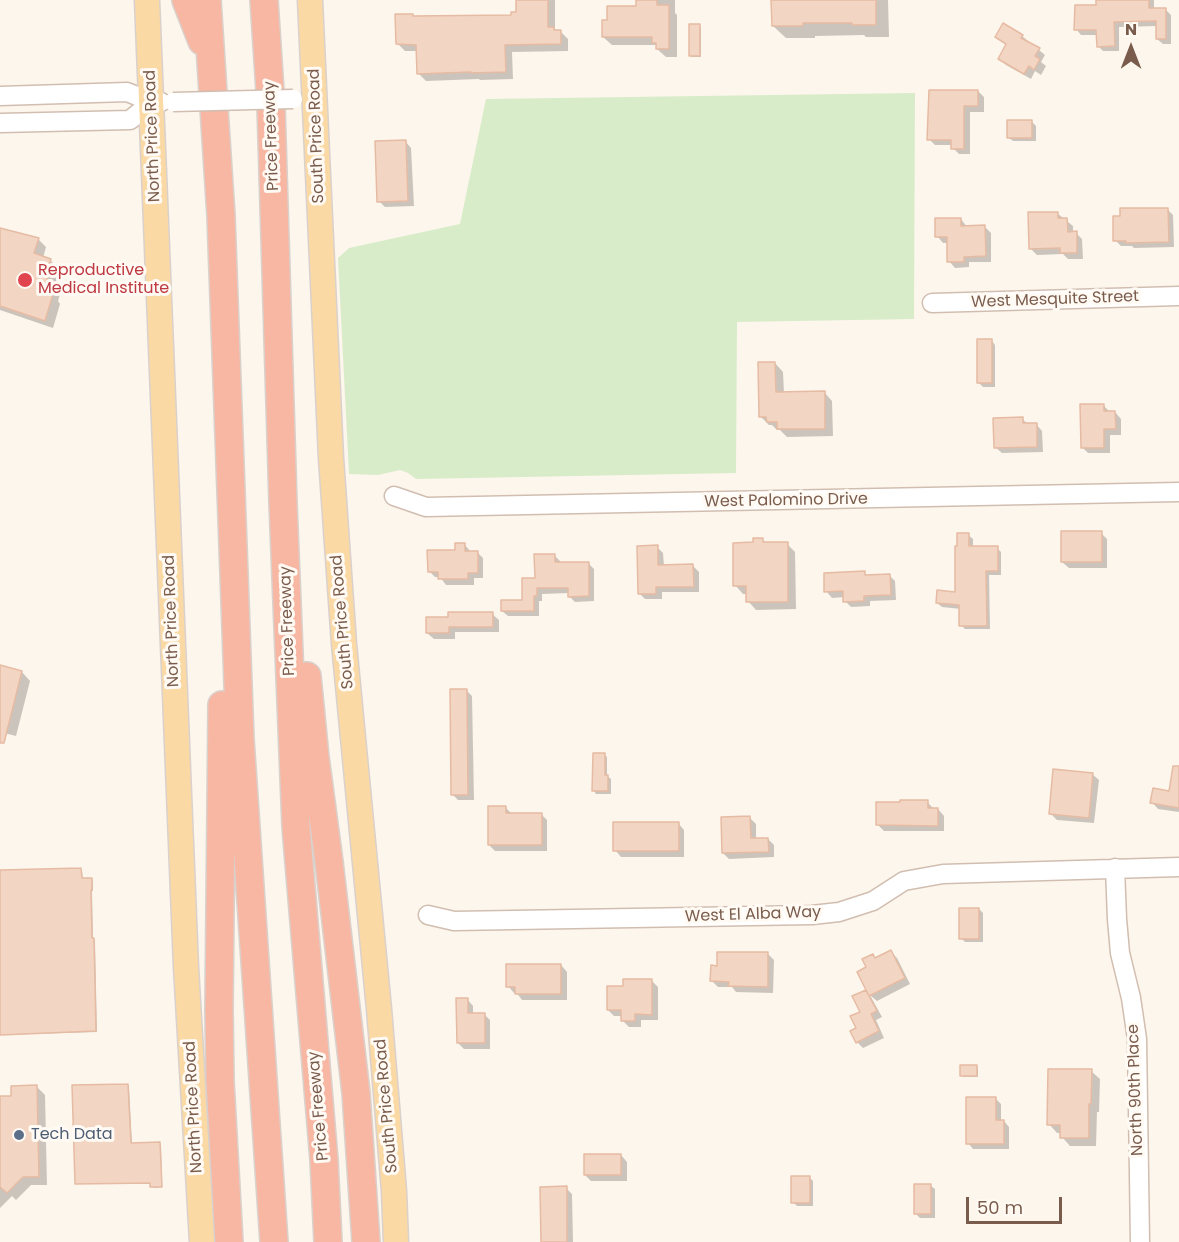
<!DOCTYPE html>
<style>
body{margin:0}
#map{position:relative;width:1179px;height:1242px;overflow:hidden;background:#fdf6ec;font-family:Poppins,sans-serif}
canvas{display:block}
.north{position:absolute;left:1101px;top:18px;width:60px;height:60px;-webkit-text-stroke:4px #fffaf3;paint-order:stroke;rotate:0deg;font-size:16px;font-weight:700;line-height:24px;text-align:center;color:#7a5c4d}
.north::after{content:'';display:block;margin:auto;width:21px;height:27px;background:#7a5c4d;clip-path:polygon(50% 0,100% 100%,50% 72%,0 100%)}
.scale{position:absolute;left:966px;top:1197px;width:96px;height:27px;box-sizing:border-box;border:3px solid #7a5c4d;border-top:0;padding-left:8px;font-size:18px;line-height:21px;white-space:nowrap;color:#7a5c4d;-webkit-text-stroke:4px #fffaf3;paint-order:stroke}
</style>
<div id="map">
<canvas width="1179" height="1242"></canvas>
<div class="north">N</div>
<div class="scale">50 m</div>
</div>
<script>
const ctx = document.querySelector('canvas').getContext('2d');
ctx.lineJoin = 'round';
function fillPath(path, color) { ctx.fillStyle = color; ctx.fill(path, 'evenodd'); }
const poly = rows => new Path2D(rows.map(r => 'M' + r).join(''));
function stroke(path, color, width, dash) { ctx.strokeStyle = color; ctx.lineWidth = width; ctx.lineCap = dash ? 'butt' : 'round'; ctx.setLineDash(dash || []); ctx.stroke(path); }
function label(font, color, halo, rows, align = 'center') {
  ctx.font = font + ' Poppins,sans-serif'; ctx.lineWidth = 6; ctx.setLineDash([]); ctx.textBaseline = 'middle'; ctx.strokeStyle = halo; ctx.fillStyle = color; for (const [text, x, y, turn = 0] of rows) {
    ctx.save(); ctx.translate(x, y); ctx.rotate((+turn || 0) * Math.PI / 180); ctx.textAlign = isNaN(turn) ? turn : align; if (halo) ctx.strokeText(text, 0, 0); ctx.fillText(text, 0, 0); ctx.restore();
  }
}
fillPath(poly([
 [915,93,914,319,737,322,736,473,416,479,408,473,400,470,378,475,349,474,338,258,349,248,460,224,486,99]
]), '#d8ecc9');
fillPath(poly([
 [518,0,555,0,555,30,557,32,561,32,568,39,568,51,512,52,513,79,480,80,479,79,426,81,418,73,418,51,405,51,397,43,413,16,415,18,512,17,518,14],
 [640,0,675,0,675,13,677,15,677,57,666,57,657,49,656,45,612,45,603,37,609,21,637,7],
 [773,0,888,0,889,37,866,37,864,35,815,36,815,38,786,38,773,26],
 [1097,0,1154,0,1154,10,1166,10,1171,15,1171,44,1163,44,1157,39,1157,26,1119,27,1119,51,1103,51,1098,46,1098,35,1081,35,1076,29,1097,6],
 [699,26,701,27,701,57,692,57,690,56],
 [1022,36,1045,55,1041,62,1046,66,1041,75,1035,71,1031,79,1006,65,1000,59,1007,46,997,37],
 [978,91,984,97,984,112,970,112,970,154,959,154,953,148,953,145,935,145,929,139],
 [1032,122,1036,126,1036,141,1013,141,1009,138],
 [405,141,411,148,414,206,385,207,379,201],
 [1167,209,1173,215,1174,247,1134,248,1132,246,1121,246,1115,240],
 [1057,213,1073,226,1073,233,1076,233,1082,239,1083,259,1068,259,1063,254,1037,255,1031,249],
 [961,219,967,227,985,227,991,233,991,262,969,262,969,267,955,268,949,261,948,243,943,243,937,236],
 [0,230,38,239,46,247,43,258,51,261,59,269,57,274,59,276,56,286,61,291,58,301,60,304,53,328,0,310],
 [992,341,995,345,995,387,983,387,979,383],
 [775,363,783,372,784,393,824,392,832,401,833,436,787,437,780,430,777,430,772,425,769,425,760,416],
 [1103,405,1109,411,1115,412,1121,419,1121,435,1110,435,1110,453,1088,453,1082,447],
 [1022,419,1028,424,1036,424,1042,431,1043,452,1002,453,995,447],
 [1101,533,1107,539,1107,568,1069,568,1062,562],
 [968,535,973,539,973,548,997,548,1001,552,1001,575,989,575,990,629,965,629,961,625,961,609,942,607,937,603,956,594],
 [763,540,767,544,787,544,795,552,796,609,756,610,748,601,748,594,743,594,735,585],
 [464,544,471,552,477,552,483,558,483,578,474,578,474,585,446,585,440,577,435,577,429,571,457,552],
 [657,547,663,553,664,566,693,566,699,572,699,592,662,592,662,599,645,599,639,593],
 [554,555,560,561,560,564,588,563,594,569,594,601,575,602,569,596,569,593,542,594,542,601,539,601,539,616,508,616,502,611,524,601,536,579],
 [864,573,867,576,889,575,895,581,896,600,870,601,870,606,851,607,845,601,845,597,832,598,826,591],
 [492,614,499,620,499,632,455,632,455,639,434,639,427,633,449,618],
 [0,667,22,672,30,681,16,736,0,732],
 [466,690,472,696,474,800,458,800,452,794],
 [604,754,607,757,607,776,611,779,611,794,596,794,594,791],
 [1092,774,1099,780,1094,823,1057,820,1050,813],
 [1179,783,1179,812,1158,809,1152,802,1170,793],
 [927,802,934,809,938,809,944,816,944,831,884,831,878,825],
 [505,807,512,814,541,814,547,820,547,851,495,851,489,845],
 [750,818,756,824,756,839,768,839,774,845,774,857,729,859,723,853],
 [678,823,684,830,684,857,621,857,615,850],
 [81,869,82,871,83,880,91,880,93,881,93,891,92,891,93,939,95,941,97,1032,0,1035,0,872],
 [979,909,983,913,983,942,965,942,961,938],
 [891,952,897,958,910,984,877,1001,871,996,859,972,868,968,873,956,877,959],
 [768,954,774,960,773,993,736,992,732,987,718,987,712,981],
 [561,965,567,972,567,1000,522,1000,516,992,514,993,508,986],
 [652,981,658,987,658,1020,641,1020,641,1027,629,1027,623,1021,623,1016,614,1016,608,1010,624,987],
 [865,991,871,997,882,1017,876,1020,884,1038,863,1048,857,1042,858,1028],
 [467,999,473,1006,473,1014,484,1014,490,1020,490,1049,464,1049,458,1043],
 [976,1066,978,1068,978,1077,963,1077,962,1075],
 [1091,1071,1100,1079,1099,1112,1097,1112,1096,1146,1070,1146,1062,1137,1062,1133,1057,1133,1049,1124],
 [128,1085,129,1087,132,1144,160,1144,161,1145,162,1187,153,1188,152,1183,78,1184,76,1183],
 [37,1087,45,1095,47,1185,31,1185,16,1200,12,1196,0,1208,0,1097,13,1097],
 [996,1099,1001,1104,1001,1121,1004,1121,1009,1127,1009,1149,973,1149,968,1143],
 [621,1155,627,1162,627,1181,591,1181,585,1175],
 [809,1177,813,1181,813,1206,797,1206,793,1202],
 [931,1186,935,1189,935,1218,920,1218,916,1214],
 [566,1188,572,1194,573,1242,542,1242]
]), '#0003');
const building = poly([
 [516,0,548,0,548,27,554,27,554,30,561,30,561,44,505,45,506,72,471,73,471,72,417,74,416,45,396,44,395,14,413,14,413,16,511,15,511,12,516,12,516,0],
 [636,0,657,0,657,5,669,5,669,49,656,49,656,43,652,43,652,37,602,37,602,20,607,20,607,6,636,6,636,0],
 [771,0,876,0,876,25,852,25,852,23,803,23,803,26,772,26,771,0],
 [1096,0,1149,0,1149,8,1166,8,1166,39,1156,39,1156,21,1114,22,1115,46,1097,47,1096,30,1074,30,1075,5,1096,5,1096,0],
 [1003,23,1023,35,1021,38,1040,48,1035,56,1040,59,1034,70,1029,66,1024,74,998,59,1006,44,995,37,1003,23],
 [689,24,700,24,700,56,689,56,689,24],
 [929,90,978,90,978,106,964,106,964,149,951,149,951,140,927,140,929,90],
 [1007,120,1032,120,1032,138,1007,138,1007,120],
 [406,140,408,201,377,202,375,141,406,140],
 [1120,208,1168,208,1169,242,1126,243,1126,241,1113,241,1113,216,1120,216,1120,208],
 [1028,212,1058,212,1058,218,1067,218,1068,232,1077,231,1077,253,1060,253,1060,248,1029,249,1028,212],
 [935,218,961,218,961,226,985,225,986,256,964,257,964,262,947,262,947,237,935,237,935,218],
 [0,228,39,238,34,253,51,259,49,266,52,267,47,279,53,282,50,293,53,294,45,321,0,306,0,228],
 [977,339,992,339,992,383,977,383,977,339],
 [758,362,775,362,776,392,825,391,825,429,777,429,777,422,767,422,766,417,759,417,758,362],
 [1080,404,1104,404,1104,411,1115,411,1116,429,1104,429,1104,448,1081,448,1080,404],
 [1023,417,1023,423,1037,423,1037,447,994,448,993,418,1023,417],
 [1061,531,1102,531,1102,562,1061,562,1061,531],
 [957,533,969,533,969,546,998,546,998,571,986,571,987,626,959,626,959,605,936,603,937,590,955,592,955,546,957,546,957,533],
 [753,538,763,538,763,542,788,542,788,602,746,602,746,586,733,586,733,543,753,542,753,538],
 [455,543,465,543,465,551,478,551,478,573,468,573,468,579,438,579,438,572,428,572,427,550,455,550,455,543],
 [658,545,658,565,693,564,694,587,656,587,656,594,638,594,637,546,658,545],
 [534,554,555,554,555,562,589,562,589,596,568,597,568,588,537,588,537,596,534,596,534,611,501,611,501,600,522,600,522,578,535,578,534,554],
 [865,571,865,575,890,574,891,595,864,596,864,601,843,602,843,591,824,592,824,573,865,571],
 [448,612,493,612,493,627,449,627,449,633,426,633,426,617,448,617,448,612],
 [0,665,22,671,4,743,0,743,0,665],
 [450,689,467,689,468,795,451,795,450,689],
 [593,753,605,753,605,775,608,775,608,791,592,791,593,753],
 [1173,766,1179,766,1179,808,1150,803,1153,788,1169,791,1173,766],
 [1053,769,1093,773,1089,818,1049,814,1053,769],
 [900,800,928,800,928,808,938,808,938,826,876,825,876,802,900,802,900,800],
 [488,806,506,806,506,813,542,813,542,845,488,845,488,806],
 [750,816,751,838,768,838,769,852,722,853,721,817,750,816],
 [613,822,679,822,679,851,613,851,613,822],
 [81,868,82,878,92,878,92,890,91,890,92,938,94,938,96,1031,0,1035,0,870,81,868],
 [959,908,979,908,979,939,959,939,959,908],
 [891,950,905,978,869,996,857,972,866,967,862,959,873,954,875,958,891,950],
 [717,952,768,952,768,987,728,986,729,982,710,981,711,965,717,966,717,952],
 [506,964,561,964,561,994,515,994,515,987,506,987,506,964],
 [623,979,652,979,652,1015,635,1014,635,1021,621,1021,621,1010,607,1010,607,986,623,986,623,979],
 [866,990,877,1011,871,1014,879,1031,856,1043,850,1031,856,1028,850,1016,860,1012,852,996,866,990],
 [456,998,468,998,468,1013,485,1013,485,1043,457,1043,456,998],
 [960,1065,977,1065,977,1076,960,1076,960,1065],
 [1048,1069,1092,1069,1091,1104,1089,1104,1089,1138,1060,1138,1060,1125,1047,1125,1048,1069],
 [128,1084,131,1143,160,1142,162,1187,150,1187,150,1183,75,1184,72,1085,128,1084],
 [37,1085,39,1177,23,1177,7,1193,0,1187,0,1096,11,1096,11,1086,37,1085],
 [966,1097,996,1097,996,1120,1004,1120,1004,1144,966,1144,966,1097],
 [584,1154,621,1154,621,1175,584,1175,584,1154],
 [791,1176,810,1176,810,1203,791,1203,791,1176],
 [914,1184,931,1184,931,1214,914,1214,914,1184],
 [567,1186,567,1242,541,1242,540,1187,567,1186]
]);
fillPath(building, '#f3d5c3');
stroke(building, '#e6bba3', 1.5);
const minor = poly([
 [0,96,127,92,152,102,161,102],
 [0,123,130,120,152,102],
 [932,303,1179,296],
 [394,496,426,507,1179,492],
 [1115,868,1117,919,1120,953,1131,998,1137,1039,1140,1242],
 [428,915,454,921,812,915,839,912,873,901,904,881,943,874,1179,867]
]);
const major = poly([
 [147,0,186,967,202,1242],
 [310,0,331,458,344,644,379,1009,394,1191,396,1242]
]);
const highway = poly([
 [186,0,202,41],
 [207,0,221,216,240,739,274,1242],
 [264,0,271,106,283,503,296,827,324,1160,328,1242],
 [307,676,315,757,329,862,356,1093,366,1242],
 [222,705,219,1009,220,1081,229,1242]
]);
stroke(minor, '#d1beb0', 21);
stroke(major, '#dad1cd', 27);
stroke(highway, '#dad1cd', 30);
stroke(minor, '#fff', 18);
stroke(major, '#fbd9a5', 24);
stroke(highway, '#f7b7a3', 27);
const minorBridge = poly([
 [173,102,293,99]
]);
stroke(minorBridge, '#d1beb0', 21, []);
stroke(minorBridge, '#fff', 18);
for (const [x, y, r, color] of [
 [25,280,8,"#e0444e"],
 [19,1135,6,"#5c6f8a"]
]) { const dot = new Path2D(); dot.arc(x, y, r, 0, 2 * Math.PI); ctx.fillStyle = color; ctx.fill(dot); stroke(dot, '#fffaf3', 2); }
label('16px', '#7a5c4d', '#fffaf3', [
 ["North Price Road",153,136,-92],
 ["Price Freeway",272,136,-92],
 ["South Price Road",317,136,-92],
 ["West Mesquite Street",1055,300,-2],
 ["West Palomino Drive",786,501,-1],
 ["North Price Road",172,621,-92],
 ["Price Freeway",288,621,-92],
 ["South Price Road",343,622,-95],
 ["West El Alba Way",753,915,-2],
 ["North 90th Place",1136,1090,-92],
 ["Price Freeway",319,1106,-95],
 ["South Price Road",387,1106,-95],
 ["North Price Road",194,1107,-93]
]);
label('16px', '#be3a42', '#fffaf3', [
 ["Reproductive",38,271],
 ["Medical Institute",38,289]
], 'left');
label('16px', '#4e5e75', '#fffaf3', [
 ["Tech Data",31,1135]
], 'left');
</script>
